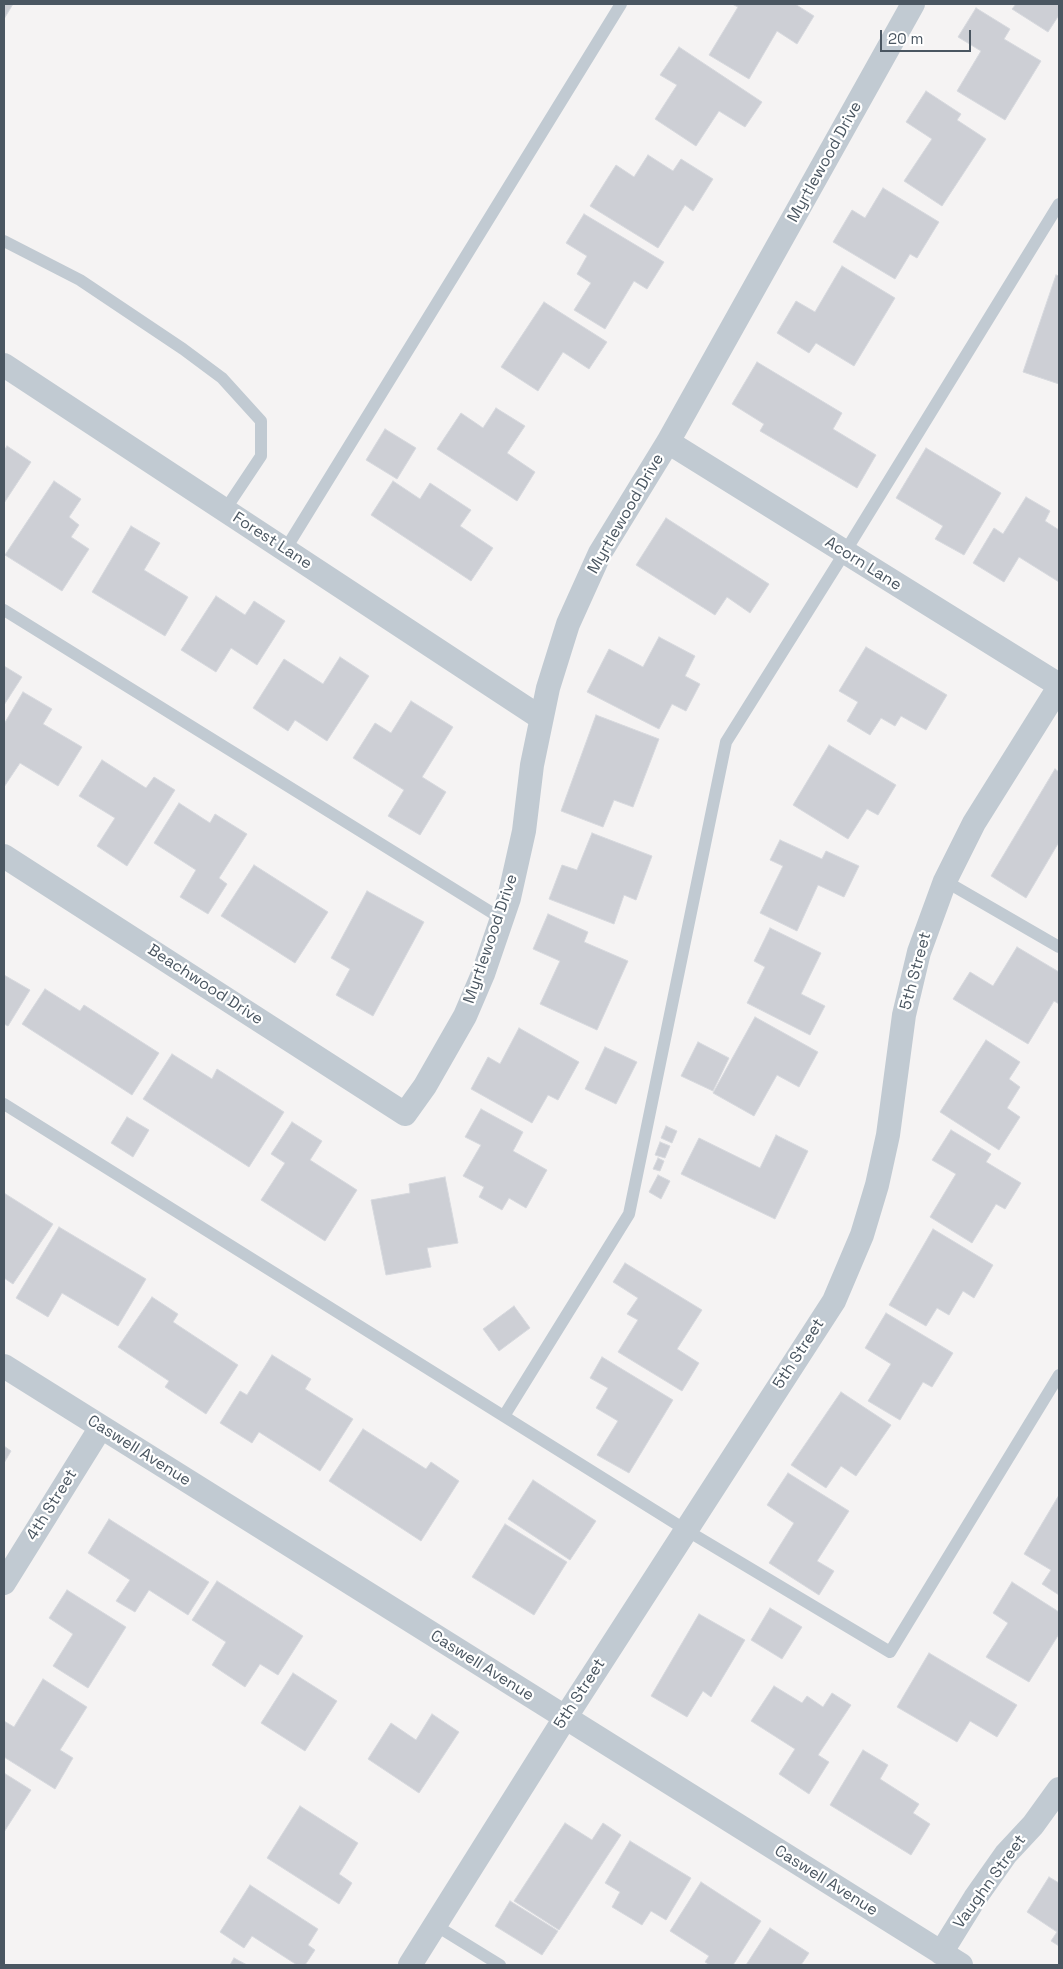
<!DOCTYPE html>
<style>
body{margin:0}
#map{position:relative;width:1063px;height:1969px;overflow:hidden;background:#f5f3f3;font-family:"Space Grotesk",sans-serif}
canvas{display:block}
.frame{position:absolute;inset:0;border:5px solid #4a5661;pointer-events:none}
.scale{position:absolute;left:880px;top:30px;width:91px;height:22px;box-sizing:border-box;border:2px solid #4a5661;border-top:0;padding-left:6px;font-size:15px;line-height:18px;white-space:nowrap;color:#4a5661;-webkit-text-stroke:4px #fff;paint-order:stroke}
</style>
<div id="map">
<canvas width="1063" height="1969"></canvas>
<div class="frame"></div>
<div class="scale">20 m</div>
</div>
<script>
const ctx = document.querySelector('canvas').getContext('2d');
ctx.lineJoin = 'round';
function fillPath(path, color) { ctx.fillStyle = color; ctx.fill(path, 'evenodd'); }
const poly = rows => new Path2D(rows.map(r => 'M' + r).join(''));
function stroke(path, color, width, dash) { ctx.strokeStyle = color; ctx.lineWidth = width; ctx.lineCap = dash ? 'butt' : 'round'; ctx.setLineDash(dash || []); ctx.stroke(path); }
function label(font, color, halo, rows, align = 'center') {
  ctx.font = font + ' "Space Grotesk",sans-serif'; ctx.lineWidth = 4.5; ctx.setLineDash([]); ctx.textBaseline = 'middle'; ctx.strokeStyle = halo; ctx.fillStyle = color; for (const [text, x, y, turn = 0] of rows) {
    ctx.save(); ctx.translate(x, y); ctx.rotate((+turn || 0) * Math.PI / 180); ctx.textAlign = isNaN(turn) ? turn : align; if (halo) ctx.strokeText(text, 0, 0); ctx.fillText(text, 0, 0); ctx.restore();
  }
}
const building = poly([
 [4,4,13,4,4,19,4,4],
 [732,4,795,4,814,16,797,44,777,31,749,79,709,55,738,7,732,4],
 [1016,4,1059,4,1059,15,1048,32,1012,9,1016,4],
 [976,8,1010,29,1004,39,1041,61,1005,120,957,91,981,51,958,37,976,8],
 [679,47,762,102,745,127,719,111,696,146,655,119,677,85,660,75,679,47],
 [926,91,961,114,957,120,986,139,942,206,904,181,932,139,906,122,926,91],
 [648,155,673,171,681,159,713,179,693,211,685,205,658,248,590,206,616,165,634,177,648,155],
 [883,188,939,222,917,258,910,254,895,279,833,242,852,210,865,218,883,188],
 [584,214,664,262,647,289,634,281,605,329,574,310,591,283,577,274,587,256,566,243,584,214],
 [842,266,895,298,854,366,816,343,809,353,777,333,796,301,815,312,842,266],
 [1056,275,1059,276,1059,384,1023,372,1056,275],
 [544,302,607,342,589,369,563,352,538,391,501,367,544,302],
 [757,362,842,413,833,429,876,455,857,488,760,431,764,424,732,404,757,362],
 [496,408,525,426,507,453,535,472,517,501,437,449,461,413,483,428,496,408],
 [385,429,416,448,397,479,366,460,385,429],
 [7,446,31,462,4,503,4,451,7,446],
 [926,448,1001,493,964,555,935,539,943,526,896,498,926,448],
 [54,481,81,499,69,517,79,525,71,537,89,549,62,591,5,555,54,481],
 [393,481,420,499,430,483,471,510,460,526,493,548,471,581,371,515,393,481],
 [1026,497,1050,511,1045,521,1059,530,1059,582,1019,557,1004,582,973,563,994,528,1003,534,1026,497],
 [666,518,769,584,750,613,727,597,715,615,636,565,666,518],
 [131,526,160,543,144,570,188,597,165,636,92,592,131,526],
 [216,596,245,615,254,601,285,621,257,665,231,648,216,672,181,650,216,596],
 [659,637,695,656,685,676,700,684,686,711,672,704,659,729,587,692,609,649,643,667,659,637],
 [866,647,947,695,926,730,901,716,895,726,881,718,870,735,847,721,858,702,839,691,866,647],
 [340,657,369,676,327,741,295,720,288,731,253,708,284,659,323,684,340,657],
 [4,666,22,677,4,705,4,666],
 [23,692,52,709,43,724,82,747,58,786,20,763,4,787,4,724,23,692],
 [411,701,453,727,422,777,446,792,420,835,388,816,404,790,353,758,375,723,391,733,411,701],
 [596,715,659,739,633,807,614,800,603,827,561,811,596,715],
 [829,745,896,785,878,815,867,809,848,839,793,805,829,745],
 [102,760,146,788,154,777,175,790,127,866,97,846,115,818,79,796,102,760],
 [1055,769,1059,772,1059,842,1026,898,991,876,1055,769],
 [179,803,210,823,215,814,247,834,219,878,227,884,208,914,180,897,196,870,154,843,179,803],
 [592,833,652,856,636,900,624,895,614,924,549,899,562,865,577,870,592,833],
 [780,840,822,859,826,851,859,866,844,897,818,885,797,931,760,913,783,866,770,860,780,840],
 [254,865,328,912,295,963,221,916,254,865],
 [367,891,424,922,373,1016,336,995,350,969,331,958,367,891],
 [548,914,588,932,584,942,628,961,597,1030,540,1004,560,961,533,949,548,914],
 [770,928,821,953,801,994,825,1006,810,1035,747,1003,765,967,754,961,770,928],
 [1017,947,1059,972,1059,1004,1054,1001,1028,1044,953,999,970,972,993,986,1017,947],
 [4,975,30,990,8,1026,4,1024,4,975],
 [45,989,80,1011,84,1005,159,1053,132,1095,22,1024,45,989],
 [755,1017,818,1052,799,1087,777,1075,754,1116,713,1093,755,1017],
 [519,1028,579,1062,558,1100,548,1095,532,1123,471,1089,488,1057,500,1064,519,1028],
 [986,1040,1020,1062,1009,1079,1020,1087,1007,1108,1020,1117,999,1150,940,1112,986,1040],
 [698,1042,729,1058,713,1091,681,1076,698,1042],
 [605,1047,637,1062,616,1104,585,1089,605,1047],
 [172,1054,212,1079,217,1069,284,1112,249,1167,143,1099,172,1054],
 [481,1109,523,1132,513,1151,547,1170,526,1208,509,1198,502,1210,479,1197,484,1187,463,1176,481,1145,465,1137,481,1109],
 [127,1117,149,1130,133,1157,111,1143,127,1117],
 [292,1122,322,1141,310,1160,357,1190,325,1241,261,1200,285,1163,271,1154,292,1122],
 [666,1126,677,1131,672,1143,661,1138,666,1126],
 [951,1130,991,1154,986,1162,1021,1183,1005,1209,996,1204,972,1243,930,1217,956,1174,932,1160,951,1130],
 [776,1135,808,1151,775,1219,681,1174,699,1138,760,1168,776,1135],
 [660,1142,670,1146,665,1158,655,1155,660,1142],
 [658,1158,664,1161,660,1171,653,1169,658,1158],
 [658,1175,670,1181,661,1199,649,1192,658,1175],
 [445,1177,458,1243,427,1248,431,1267,386,1275,371,1200,410,1193,409,1184,445,1177],
 [4,1193,53,1224,13,1284,4,1278,4,1193],
 [59,1227,146,1279,118,1326,62,1293,48,1317,16,1298,59,1227],
 [933,1229,993,1265,974,1298,963,1291,949,1315,937,1308,926,1326,889,1305,933,1229],
 [625,1263,702,1310,677,1349,699,1363,682,1391,618,1352,638,1320,627,1314,638,1298,613,1282,625,1263],
 [152,1297,178,1314,173,1322,238,1365,206,1414,165,1387,169,1381,118,1347,152,1297],
 [514,1306,530,1328,499,1351,483,1329,514,1306],
 [886,1313,953,1353,932,1387,923,1382,900,1420,868,1401,891,1364,865,1348,886,1313],
 [272,1355,311,1379,305,1389,353,1419,320,1471,259,1432,252,1443,220,1423,240,1391,247,1395,272,1355],
 [602,1357,673,1400,629,1473,597,1455,618,1421,596,1408,608,1388,590,1378,602,1357],
 [841,1392,891,1425,856,1476,841,1466,826,1488,791,1465,841,1392],
 [363,1429,426,1469,431,1462,459,1481,421,1541,329,1481,363,1429],
 [4,1446,11,1451,4,1463,4,1446],
 [788,1473,849,1511,817,1561,834,1571,819,1595,769,1563,794,1523,767,1505,788,1473],
 [533,1480,596,1521,570,1560,508,1519,533,1480],
 [1059,1495,1059,1595,1042,1584,1051,1570,1024,1554,1059,1495],
 [109,1519,209,1582,188,1615,149,1590,135,1612,116,1601,130,1580,88,1553,109,1519],
 [505,1524,567,1562,534,1615,472,1577,505,1524],
 [217,1581,303,1636,278,1675,260,1664,245,1687,212,1665,226,1642,192,1620,217,1581],
 [1012,1582,1059,1612,1059,1634,1029,1682,986,1657,1008,1623,993,1613,1012,1582],
 [67,1590,126,1627,88,1688,53,1666,73,1634,49,1618,67,1590],
 [770,1608,802,1627,782,1659,751,1640,770,1608],
 [699,1614,745,1640,711,1697,703,1691,687,1717,651,1696,699,1614],
 [929,1653,1017,1705,997,1737,970,1721,957,1742,897,1707,929,1653],
 [293,1673,337,1701,305,1751,261,1723,293,1673],
 [43,1679,87,1707,60,1750,73,1758,55,1789,4,1757,4,1721,14,1727,43,1679],
 [774,1686,802,1703,807,1696,823,1707,832,1693,851,1705,818,1755,829,1762,809,1794,779,1774,795,1749,751,1721,774,1686],
 [432,1714,459,1732,419,1793,368,1759,391,1723,416,1740,432,1714],
 [863,1750,888,1765,880,1779,919,1804,913,1813,930,1824,911,1855,830,1805,863,1750],
 [4,1773,31,1790,4,1832,4,1773],
 [300,1806,358,1843,339,1874,352,1883,339,1904,267,1858,300,1806],
 [565,1823,592,1840,603,1823,621,1835,559,1930,514,1901,565,1823],
 [630,1841,691,1878,666,1920,651,1911,642,1925,612,1907,620,1892,605,1883,630,1841],
 [1049,1877,1059,1883,1059,1946,1051,1941,1057,1932,1027,1912,1049,1877],
 [701,1882,761,1921,733,1965,710,1965,705,1962,709,1956,670,1931,701,1882],
 [250,1885,318,1929,308,1945,315,1950,305,1965,297,1965,252,1936,244,1948,220,1932,250,1885],
 [510,1901,558,1931,542,1955,495,1926,510,1901],
 [770,1928,809,1953,801,1965,746,1965,770,1928],
 [234,1958,247,1965,230,1965,234,1958]
]);
fillPath(building, '#cdcfd5');
stroke(building, '#d7d9de', 1);
stroke(poly([
 [4,241,80,280,183,349,222,378,261,421,261,456,225,510],
 [285,550,621,4],
 [4,610,502,919],
 [945,881,1059,947],
 [4,1104,686,1530,890,1652,1059,1375],
 [504,1416,629,1214,726,742,845,552,1059,204],
 [435,1925,500,1965]
]), '#c1cad2', 12);
stroke(poly([
 [4,365,541,718],
 [668,442,1059,685],
 [4,856,405,1114,425,1086,465,1016,483,974,509,898,524,831,532,765,548,688,568,624,600,553,668,442,913,4],
 [4,1366,961,1965],
 [4,1583,101,1427],
 [941,1953,975,1898,1006,1854,1033,1825,1059,1789],
 [410,1965,565,1718,834,1301,862,1235,877,1185,888,1135,904,1015,919,952,945,881,974,823,1059,687]
]), '#c1cad2', 24);
label('16px', '#4a5661', '#fff', [
 ["Myrtlewood Drive",825,162,-61],
 ["Myrtlewood Drive",626,514,-60],
 ["Forest Lane",272,541,33],
 ["Acorn Lane",863,564,32],
 ["Myrtlewood Drive",491,939,-71],
 ["5th Street",916,971,-75],
 ["Beachwood Drive",205,985,33],
 ["5th Street",799,1354,-57],
 ["Caswell Avenue",139,1451,32],
 ["4th Street",52,1505,-58],
 ["Caswell Avenue",482,1666,32],
 ["5th Street",580,1694,-57],
 ["Caswell Avenue",826,1881,32],
 ["Vaughn Street",990,1882,-54]
]);
</script>
